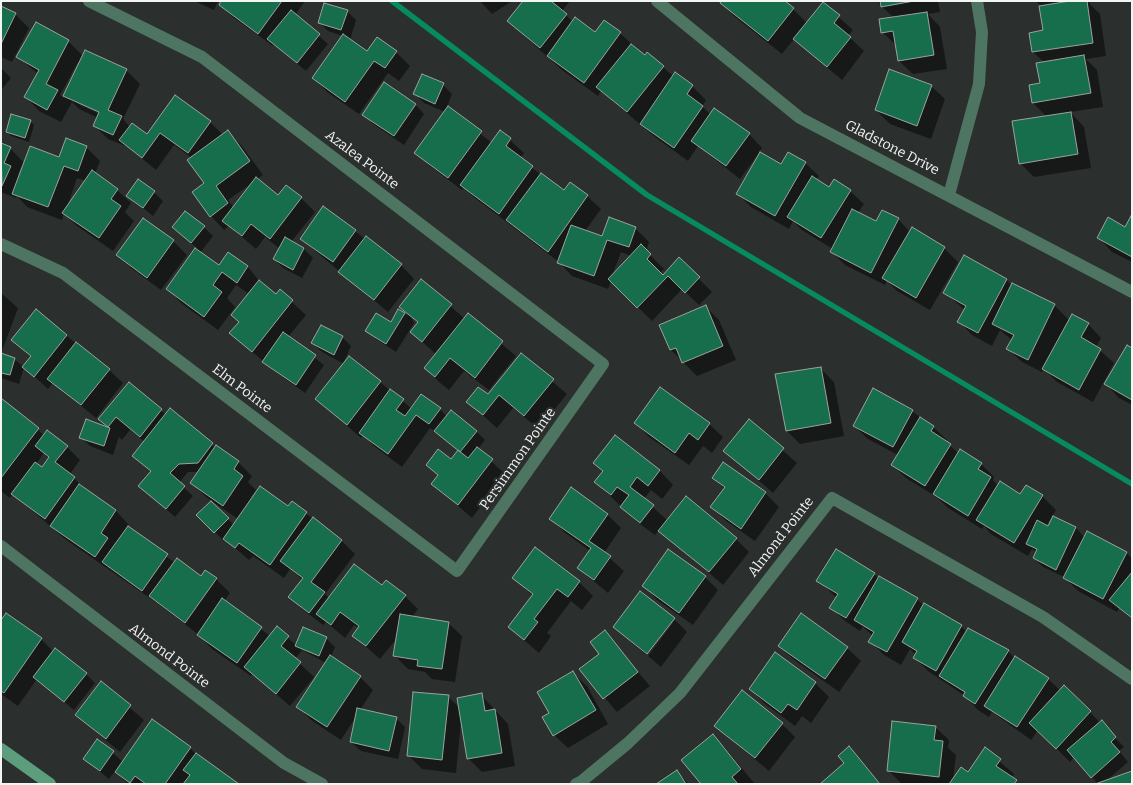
<!DOCTYPE html>
<style>
body{margin:0}
#map{position:relative;width:1133px;height:785px;overflow:hidden;background:#2b2f2d;font-family:Bitter,serif}
canvas{display:block}
.frame{position:absolute;inset:0;border:2px solid #f2f5f4;pointer-events:none}
</style>
<div id="map">
<canvas width="1133" height="785"></canvas>
<div class="frame"></div>
</div>
<script>
const ctx = document.querySelector('canvas').getContext('2d');
ctx.lineJoin = 'round';
function fillPath(path, color) { ctx.fillStyle = color; ctx.fill(path, 'evenodd'); }
const poly = rows => new Path2D(rows.map(r => 'M' + r).join(''));
function stroke(path, color, width, dash) { ctx.strokeStyle = color; ctx.lineWidth = width; ctx.lineCap = dash ? 'butt' : 'round'; ctx.setLineDash(dash || []); ctx.stroke(path); }
function label(font, color, halo, rows, align = 'center') {
  ctx.font = font + ' Bitter,serif'; ctx.lineWidth = 4.5; ctx.setLineDash([]); ctx.textBaseline = 'middle'; ctx.strokeStyle = halo; ctx.fillStyle = color; for (const [text, x, y, turn = 0] of rows) {
    ctx.save(); ctx.translate(x, y); ctx.rotate((+turn || 0) * Math.PI / 180); ctx.textAlign = isNaN(turn) ? turn : align; if (halo) ctx.strokeText(text, 0, 0); ctx.fillText(text, 0, 0); ctx.restore();
  }
}
fillPath(poly([
 [194,1,218,1,214,10],
 [223,1,305,1,295,15,328,44,306,71,274,45,273,46,234,18,220,5],
 [480,1,512,1,492,14],
 [524,1,570,1,562,11,573,22,595,33,620,33,645,57,663,67,674,77,692,86,706,100,702,106,711,115,749,134,762,148,759,152,782,166,805,163,819,176,816,180,830,188,850,191,864,204,858,213,877,223,898,219,910,232,944,248,958,262,930,310,897,291,887,281,885,285,845,265,832,252,833,249,802,230,793,221,789,229,751,207,737,193,760,154,759,153,740,179,698,146,688,161,655,137,601,91,598,96,562,70,508,21],
 [876,1,938,1,940,12,928,14,940,27,947,69,913,74,899,61,897,46,882,32,894,18],
 [1036,1,1092,1,1089,3,1100,14,1106,56,1086,59,1097,70,1103,107,1070,112,1084,127,1091,168,1034,177,1020,163,1047,117,1033,103,1041,85,1045,63,1033,52,1044,32,1042,7],
 [721,3,793,9,807,23,823,3,853,30,848,36,864,51,842,80,794,39,782,54,735,17],
 [1,8,15,14,29,28,12,62,1,57],
 [347,11,356,20,350,40,367,52,396,52,410,66,399,81,388,73,359,114,327,92,314,78,343,36,328,31,319,22],
 [36,24,68,41,83,56,126,70,140,84,123,119,130,127,147,136,175,97,210,122,223,135,227,132,241,145,263,175,256,180,279,197,301,198,315,212,291,242,304,249,313,258,302,278,283,268,274,259,280,249,265,237,256,249,229,226,224,230,211,216,205,184,192,158,174,145,156,170,128,147,108,139,94,125,98,118,79,109,72,102,61,122,39,111,26,97,38,74,18,57],
 [78,62,80,63,64,98,60,95],
 [80,102,105,114,104,116,80,105],
 [252,183,234,208,228,200],
 [1,68,11,78,1,90],
 [384,84,416,105,424,114,404,145,373,124,364,115],
 [443,85,452,94,447,107,492,143,500,131,524,153,520,158,541,175,565,191,587,196,601,209,585,231,602,238,635,228,649,242,646,251,664,269,660,273,663,276,679,259,712,292,699,305,682,289,652,321,611,281,608,289,572,276,559,262,475,198,464,188,462,190,430,166,416,153,445,112,424,103,415,94],
 [621,252,631,256,612,276],
 [931,86,945,99,931,139,890,124,876,110],
 [30,121,34,125,29,142,11,136,7,132],
 [1,145,10,148,25,164,59,159,86,147,100,161,95,174,117,190,131,203,125,212,134,221,113,251,77,226,64,213,62,220,27,207,17,196,16,198,1,192],
 [21,167,23,168,20,177,18,175],
 [77,178,86,181,67,207],
 [154,192,163,201,153,216,128,196],
 [323,208,401,265,414,279,388,312,301,239],
 [1132,217,1132,262,1112,252,1099,238,1126,228],
 [174,227,204,227,213,236,200,253,219,267,229,254,248,267,260,282,277,296,280,291,306,315,288,337,324,365,305,393,273,370,231,333,240,322,249,294,236,285,227,298,235,307,218,330,181,303,168,289,197,248],
 [173,241,187,255,161,290,131,268,118,255],
 [965,257,1007,280,1012,286,1054,305,1070,321,1088,324,1101,338,1096,347,1114,363,1093,402,1057,382,1044,369,1042,372,1022,362,1008,349,1012,340,1000,330,992,346,972,335,959,321,965,310,945,293],
 [421,280,465,319,468,315,516,356,489,390,464,371,449,390,439,382,426,368,437,355,411,332,418,323,411,317,414,323,396,352,376,339,367,330,391,324,399,310,409,317,400,307],
 [1,293,18,308,2,351,1,351],
 [706,307,719,320,736,360,697,376,671,350],
 [36,311,109,370,123,383,96,418,53,383,48,389,24,367,31,357,13,340],
 [322,327,342,337,351,346,344,362,380,382,412,409,440,409,447,417,476,431,485,440,478,449,505,474,472,518,433,484,439,476,428,465,451,461,459,451,438,433,430,428,402,467,374,446,363,435,361,438,316,399,344,364,322,352,313,343],
 [1132,350,1132,405,1119,398,1106,384],
 [1,355,14,359,24,367,19,384,1,378],
 [521,355,567,394,539,429,513,408,497,428,468,402,488,396],
 [821,369,834,382,844,436,800,444,787,431],
 [129,384,166,415,170,410,216,448,238,462,252,476,248,482,256,490,251,497,288,508,292,503,342,541,355,554,325,594,329,598,382,587,405,596,418,609,412,617,448,623,462,636,455,682,432,679,425,672,408,669,395,656,398,637,380,659,354,636,359,628,354,625,345,638,326,622,323,625,303,610,290,597,303,580,290,569,284,578,253,556,249,560,226,540,224,541,198,515,211,502,234,525,238,519,206,497,192,483,200,472,188,472,179,483,193,496,175,517,149,494,152,472,134,456,145,442,130,430,122,440,119,437,113,455,90,446,81,437,87,421,110,430,100,419],
 [1,400,44,435,67,447,80,460,70,474,88,492,116,511,129,525,127,527,175,563,202,577,206,572,216,579,230,593,224,601,270,636,277,628,297,646,326,638,335,647,331,657,360,677,373,690,360,710,396,718,405,727,398,759,361,751,351,742,357,715,341,740,311,720,298,707,326,663,302,650,295,659,314,677,290,706,253,674,251,676,212,649,199,635,157,603,65,539,13,494,10,498,1,491],
 [44,453,49,459,42,468,36,464],
 [912,411,933,427,947,440,946,442,959,454,981,464,994,477,993,480,998,486,1021,496,1042,496,1056,510,1046,526,1049,528,1054,518,1076,528,1085,538,1087,533,1127,553,1132,559,1132,619,1119,608,1117,612,1078,591,1064,577,1043,567,1034,558,1037,553,1032,549,1028,556,991,534,984,526,982,529,948,508,938,498,906,478,892,465,898,455,868,439,854,426],
 [749,421,797,463,773,493,725,451],
 [636,423,709,424,723,437,712,453,703,446,689,465,649,437],
 [615,436,660,471,673,485,662,499,651,490,644,499,668,521,736,539,749,552,723,585,659,530,655,535,636,521,596,482,603,472,594,463],
 [723,464,765,493,779,507,755,541,726,521,712,507,725,489,714,478],
 [571,489,608,515,621,528,604,553,624,571,608,593,578,568,590,551,564,532,551,518],
 [536,549,579,582,593,596,582,610,571,601,547,633,551,636,539,653,509,627,533,596,514,578],
 [874,574,879,579,917,599,924,606,961,626,967,632,982,638,983,636,1008,651,1015,659,1048,679,1061,691,1065,687,1124,747,1119,751,1128,762,1106,781,1098,784,1074,757,1070,762,1038,730,1031,740,992,712,989,717,978,710,965,696,928,671,915,658,916,655,910,649,901,665,884,655,870,641,873,636,863,627,860,631,845,621,831,608,837,598,818,580],
 [705,577,718,590,693,625,657,600,644,586],
 [1,618,41,639,54,652,86,674,95,683,74,710,37,679,18,706,1,694],
 [672,619,646,655,614,627],
 [675,620,687,632,661,667,648,656],
 [604,632,650,686,617,712,581,670,601,654],
 [779,646,847,648,861,661,839,692,793,659],
 [775,654,815,683,829,697,811,723,802,716,795,726,764,703,750,689],
 [573,673,587,686,608,724,568,748,554,735,551,714],
 [101,683,144,720,120,752,76,715],
 [481,695,508,724,515,766,482,772,468,758,461,721,456,773,422,769,408,755,448,697,460,708],
 [782,724,795,737,769,771,715,726],
 [935,727,949,740,948,748,956,755,953,780,968,773,985,749,1014,774,1011,778,1018,784,902,784,888,770],
 [713,735,726,749,754,783,702,784],
 [98,740,123,762,190,748,201,759,237,784,128,784,115,771,109,779,85,759],
 [848,748,862,762,881,784,822,784,846,763],
 [677,772,689,784,658,784]
]), '#0007');
stroke(poly([
 [392,1,647,195,1132,484]
]), '#078a5e', 5.5);
const building = poly([
 [221,1,282,1,258,34,219,5,221,1],
 [523,1,551,1,567,14,540,48,507,21,523,1],
 [721,1,785,1,794,8,768,41,720,3,721,1],
 [880,1,914,1,881,7,880,1],
 [1070,1,1087,1,1093,43,1032,52,1029,33,1043,30,1039,6,1070,1],
 [823,2,840,15,834,23,851,37,827,67,793,39,823,2],
 [324,3,348,10,341,30,318,23,324,3],
 [1,6,16,13,1,44,1,6],
 [291,10,320,34,297,63,267,39,291,10],
 [927,12,934,55,898,61,893,31,881,33,879,19,927,12],
 [575,17,595,32,604,20,621,32,584,83,547,56,575,17],
 [36,22,69,40,46,84,58,90,47,110,24,97,39,70,16,57,36,22],
 [343,34,367,51,377,37,397,51,385,68,374,61,345,102,312,78,343,34],
 [631,44,645,55,647,52,664,66,627,112,596,87,631,44],
 [85,50,127,69,108,110,122,116,113,135,93,126,99,112,63,96,85,50],
 [1084,55,1091,93,1032,103,1029,85,1040,83,1036,63,1084,55],
 [889,69,932,85,917,126,875,110,889,69],
 [675,72,693,85,687,94,703,106,674,148,640,124,675,72],
 [422,74,444,83,435,104,413,94,422,74],
 [384,82,416,104,394,136,362,115,384,82],
 [175,95,211,121,188,153,160,133,142,158,119,140,132,123,147,134,175,95],
 [448,106,482,131,448,178,414,153,448,106],
 [714,108,750,133,726,166,691,141,714,108],
 [1071,112,1078,154,1019,164,1012,121,1071,112],
 [11,114,31,120,25,138,6,132,11,114],
 [228,130,250,161,216,186,228,203,210,217,192,192,204,183,187,160,228,130],
 [500,130,511,138,506,146,533,166,499,214,460,185,500,130],
 [66,138,87,146,78,171,64,166,48,207,12,194,30,146,59,157,66,138],
 [1,143,11,147,4,163,11,166,2,186,1,143],
 [760,152,781,164,788,152,806,162,775,216,736,194,760,152],
 [92,170,118,189,111,199,121,206,99,238,62,213,92,170],
 [541,173,564,190,570,182,588,195,548,252,506,220,541,173],
 [812,176,829,187,834,179,851,190,821,238,787,217,812,176],
 [256,177,278,195,286,185,302,197,270,239,251,224,242,236,222,221,256,177],
 [138,179,155,191,143,208,126,196,138,179],
 [323,206,356,230,333,262,300,239,323,206],
 [852,209,876,221,882,210,899,218,871,273,830,252,852,209],
 [185,211,205,226,191,243,172,227,185,211],
 [1132,214,1132,257,1097,238,1108,217,1125,227,1132,214],
 [609,217,636,227,629,247,607,240,594,276,557,263,571,225,602,236,609,217],
 [143,218,174,240,147,278,116,255,143,218],
 [912,227,945,247,916,298,882,278,912,227],
 [366,236,402,264,374,300,338,272,366,236],
 [285,237,304,248,293,270,273,259,285,237],
 [641,244,651,254,647,259,663,275,679,257,700,277,685,293,668,276,637,308,608,279,641,244],
 [195,248,219,265,228,252,248,266,237,283,222,272,213,285,222,292,204,317,166,289,195,248],
 [964,255,1007,279,978,333,957,322,966,306,943,293,964,255],
 [421,279,452,304,422,342,410,332,418,322,399,307,421,279],
 [259,280,276,294,280,289,293,300,252,352,229,333,239,322,231,315,259,280],
 [1012,283,1055,304,1028,360,1006,349,1014,335,992,324,1012,283],
 [706,305,723,346,682,363,676,348,670,350,659,325,706,305],
 [36,309,67,335,34,377,22,367,31,356,11,340,36,309],
 [398,309,405,313,386,344,365,331,376,313,391,322,398,309],
 [468,313,503,341,475,378,450,358,435,377,424,368,468,313],
 [1072,314,1089,323,1081,337,1101,349,1079,390,1042,369,1072,314],
 [321,325,343,336,334,355,311,343,321,325],
 [283,332,316,355,296,385,262,362,283,332],
 [76,342,110,369,81,405,47,379,76,342],
 [1127,345,1132,348,1132,400,1104,384,1127,345],
 [1,353,15,358,10,375,1,373,1,353],
 [521,353,554,379,524,416,499,395,483,415,466,402,478,387,488,394,521,353],
 [349,356,381,381,347,425,315,399,349,356],
 [821,367,831,423,786,431,775,374,821,367],
 [129,382,162,409,140,437,116,417,108,427,98,419,129,382],
 [660,387,710,423,698,440,689,433,675,453,634,423,660,387],
 [873,388,913,410,893,447,853,426,873,388],
 [390,389,404,399,396,410,405,416,421,394,441,408,429,424,416,415,388,454,359,433,390,389],
 [1,398,39,428,1,478,1,398],
 [170,408,213,443,198,463,179,464,170,473,185,486,166,509,138,486,151,471,132,456,170,408],
 [451,410,477,431,460,452,434,431,451,410],
 [920,417,934,426,931,431,951,444,925,486,891,465,920,417],
 [86,419,110,428,104,446,79,438,86,419],
 [749,419,784,448,759,480,723,451,749,419],
 [47,430,68,446,55,462,75,477,45,519,11,494,35,462,42,467,49,457,35,446,47,430],
 [615,435,660,470,648,486,637,477,630,487,654,505,640,523,620,507,629,495,617,487,611,495,594,482,603,471,593,463,615,435],
 [216,445,239,461,234,469,243,476,223,506,190,483,216,445],
 [477,447,493,459,458,505,431,484,438,475,426,465,438,449,451,459,458,450,468,458,477,447],
 [960,449,982,463,978,469,991,477,968,516,933,494,960,449],
 [723,462,766,492,741,529,710,507,725,487,712,478,723,462],
 [1000,481,1020,494,1026,485,1043,495,1014,543,976,520,1000,481],
 [79,484,116,510,101,533,108,538,95,557,50,526,79,484],
 [260,486,288,506,292,501,307,512,270,565,239,543,235,548,223,539,260,486],
 [571,487,608,514,589,541,611,556,594,580,577,568,591,548,549,519,571,487],
 [686,496,737,538,709,572,658,531,686,496],
 [211,501,229,518,214,533,196,515,211,501],
 [1053,516,1076,527,1056,570,1033,558,1037,549,1026,544,1037,520,1048,526,1053,516],
 [313,517,342,540,311,582,325,592,309,613,288,597,303,578,280,561,313,517],
 [128,526,168,554,142,591,102,562,128,526],
 [1087,531,1127,552,1103,599,1063,578,1087,531],
 [535,547,580,581,568,597,557,589,534,619,538,622,524,640,508,627,533,594,512,578,535,547],
 [668,549,706,576,679,613,642,586,668,549],
 [836,549,875,573,846,618,829,608,838,594,816,581,836,549],
 [177,558,201,576,205,570,217,578,185,623,149,596,177,558],
 [354,564,382,585,386,580,406,595,366,646,352,636,359,626,340,612,331,625,316,614,354,564],
 [1132,572,1132,618,1109,600,1132,572],
 [879,576,918,598,887,652,868,642,874,632,854,620,879,576],
 [640,591,675,618,647,654,613,627,640,591],
 [222,598,262,627,237,663,197,635,222,598],
 [924,603,962,625,936,671,913,658,917,651,902,642,924,603],
 [6,613,42,638,4,693,1,691,1,620,6,613],
 [801,613,848,647,825,679,778,646,801,613],
 [400,614,449,622,442,669,417,666,418,660,393,656,400,614],
 [277,626,289,636,281,646,301,662,276,694,244,667,277,626],
 [303,627,327,637,319,656,295,646,303,627],
 [968,628,1009,650,975,704,963,696,965,692,939,676,968,628],
 [605,630,638,672,603,699,579,669,599,654,590,642,605,630],
 [55,648,87,673,64,702,33,677,55,648],
 [775,652,816,682,797,710,788,704,781,713,749,689,775,652],
 [330,655,361,676,327,727,296,707,330,655],
 [1015,656,1049,678,1017,727,984,706,1015,656],
 [573,671,596,710,553,736,542,717,549,713,537,692,573,671],
 [101,681,131,705,106,739,75,715,101,681],
 [1064,685,1091,711,1056,749,1029,723,1064,685],
 [742,690,783,723,755,758,714,726,742,690],
 [413,692,449,695,442,760,407,756,413,692],
 [482,693,485,711,495,709,502,753,467,759,457,698,482,693],
 [357,708,397,717,389,751,350,742,357,708],
 [152,719,191,747,165,784,146,784,135,776,130,783,115,772,152,719],
 [1102,720,1116,737,1111,742,1120,752,1091,778,1067,750,1102,720],
 [892,721,936,726,934,740,943,741,939,777,887,771,892,721],
 [713,734,741,769,732,777,738,784,701,784,681,760,713,734],
 [97,739,114,751,100,771,83,759,97,739],
 [849,746,880,784,820,784,844,763,838,756,849,746],
 [985,747,1001,759,996,766,1017,780,1014,784,949,784,961,767,968,772,985,747],
 [196,753,239,784,183,784,190,775,183,770,196,753],
 [677,770,686,784,656,784,677,770],
 [1132,771,1132,784,1095,784,1132,771]
]);
fillPath(building, '#166e4c');
stroke(building, '#9da29f', 1);
stroke(poly([
 [657,1,800,118,1132,292],
 [949,195,979,84,982,32,977,1],
 [1,244,63,273,457,571,603,364,202,57,89,1],
 [1,546,284,763,322,784],
 [576,784,582,781,628,743,680,693,832,498,1043,617,1132,679]
]), '#4e7561', 12);
stroke(poly([
 [1,749,50,784]
]), '#5c9d7e', 12);
label('14px', '#f2f5f4', '#2b2f2d', [
 ["Gladstone Drive",892,148,27],
 ["Azalea Pointe",362,160,37],
 ["Elm Pointe",242,389,37],
 ["Persimmon Pointe",518,459,-55],
 ["Almond Pointe",781,537,-52],
 ["Almond Pointe",169,656,37]
]);
</script>
